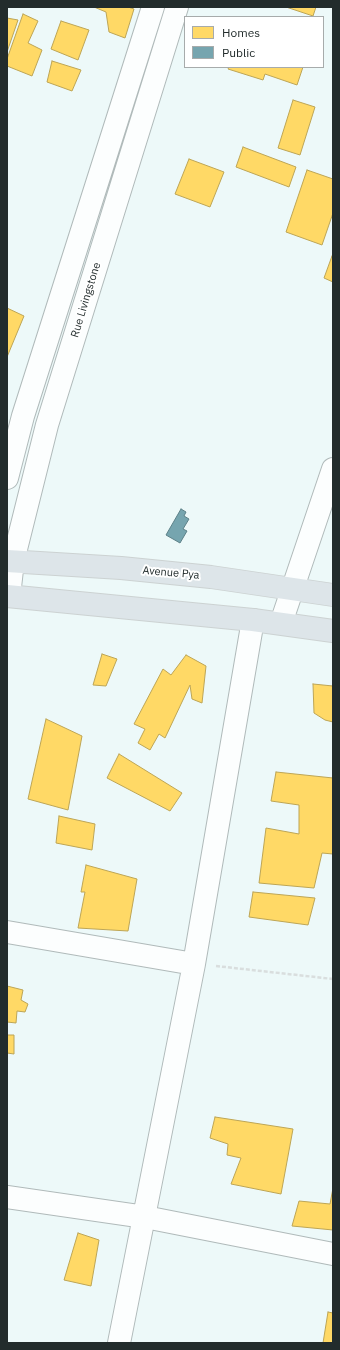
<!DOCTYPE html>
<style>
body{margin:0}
#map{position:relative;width:340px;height:1350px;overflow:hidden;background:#edf9f9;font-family:"IBM Plex Sans",sans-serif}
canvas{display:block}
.frame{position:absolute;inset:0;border:8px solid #222c2c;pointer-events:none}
.legend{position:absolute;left:184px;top:16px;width:140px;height:52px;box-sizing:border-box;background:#fff;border:1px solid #a7abab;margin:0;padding:5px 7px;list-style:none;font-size:12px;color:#222c2c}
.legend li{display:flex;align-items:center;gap:8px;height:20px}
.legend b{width:20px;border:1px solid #a7abab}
</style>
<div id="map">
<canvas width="340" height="1350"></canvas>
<div class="frame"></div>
<ul class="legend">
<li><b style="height:11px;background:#ffd966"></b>Homes</li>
<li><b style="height:11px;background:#76a5af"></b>Public</li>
</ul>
</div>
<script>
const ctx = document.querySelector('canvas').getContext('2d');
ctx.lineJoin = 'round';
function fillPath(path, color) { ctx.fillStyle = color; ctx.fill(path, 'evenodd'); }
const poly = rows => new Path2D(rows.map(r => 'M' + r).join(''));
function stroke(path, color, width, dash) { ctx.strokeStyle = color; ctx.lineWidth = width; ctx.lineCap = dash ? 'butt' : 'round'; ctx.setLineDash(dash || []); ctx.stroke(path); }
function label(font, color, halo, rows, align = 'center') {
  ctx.font = font + ' "IBM Plex Sans",sans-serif'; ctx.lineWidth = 4; ctx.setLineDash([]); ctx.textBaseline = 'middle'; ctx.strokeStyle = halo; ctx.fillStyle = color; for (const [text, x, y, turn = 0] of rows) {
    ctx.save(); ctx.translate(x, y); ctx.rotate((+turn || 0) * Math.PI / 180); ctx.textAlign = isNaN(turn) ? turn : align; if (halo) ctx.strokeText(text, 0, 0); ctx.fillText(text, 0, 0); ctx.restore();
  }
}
const homes = poly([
 [94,7,128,7,134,9,125,38,109,32,106,12,94,7],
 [286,7,316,7,313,16,286,7],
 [23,14,38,21,28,43,42,50,32,76,7,66,7,59,23,14],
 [7,18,18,20,7,52,7,18],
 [61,21,89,30,78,60,51,49,61,21],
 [52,61,81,70,72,91,47,82,52,61],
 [229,67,303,67,297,85,265,74,263,80,228,69,229,67],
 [293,100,315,107,300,155,278,148,293,100],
 [243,147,296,167,289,187,236,167,243,147],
 [189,159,224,172,210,207,175,194,189,159],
 [307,170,333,179,333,213,322,245,286,232,307,170],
 [332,256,333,256,333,282,324,278,332,256],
 [7,308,24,316,7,357,7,308],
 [102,654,117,659,106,686,93,685,102,654],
 [186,655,206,666,202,703,192,699,190,685,165,738,159,734,150,750,138,743,145,729,134,724,163,669,171,675,186,655],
 [313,684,333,686,333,722,325,720,314,713,313,684],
 [46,719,82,736,68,810,28,799,46,719],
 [119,754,182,793,170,811,107,778,119,754],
 [276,772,333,778,333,854,322,853,314,888,259,883,266,828,299,834,299,805,271,801,276,772],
 [59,816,95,824,92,850,56,843,59,816],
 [86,865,137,879,128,931,78,928,85,892,81,892,86,865],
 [253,892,315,898,308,925,249,917,253,892],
 [7,986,23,990,21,1000,28,1004,25,1012,17,1011,16,1023,7,1022,7,986],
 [7,1035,14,1035,14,1054,7,1053,7,1035],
 [215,1117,293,1129,281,1194,231,1184,241,1158,227,1155,228,1144,210,1138,215,1117],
 [333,1188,333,1230,292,1226,299,1201,330,1204,333,1188],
 [78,1233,99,1240,91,1286,64,1280,78,1233],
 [328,1312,333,1313,333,1343,323,1343,328,1312]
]);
fillPath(homes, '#ffd966');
stroke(homes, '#bda555', 1);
const public = poly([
 [181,509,186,512,184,516,189,519,183,529,187,531,180,543,166,535,181,509]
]);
fillPath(public, '#76a5af');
stroke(public, '#5d8188', 1);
const minor = poly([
 [7,478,23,416,153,7],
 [9,596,13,561,47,425,177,7],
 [281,623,333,469],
 [7,932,194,964],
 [7,1197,145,1217,333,1254],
 [119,1343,194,964,253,620]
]);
const major = poly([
 [7,561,121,568,211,577,333,595],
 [7,596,253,620,333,631]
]);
stroke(minor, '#b0baba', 24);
stroke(major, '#ccd2d2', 24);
stroke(poly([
 [216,966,333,979]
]), '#d9dede', 2.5, [4, 2]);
stroke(minor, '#fcfefe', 22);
stroke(major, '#dde5e9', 22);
label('11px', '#222c2c', '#fff', [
 ["Rue Livingstone",86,300,-73],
 ["Avenue Pya",171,573,5]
]);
</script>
